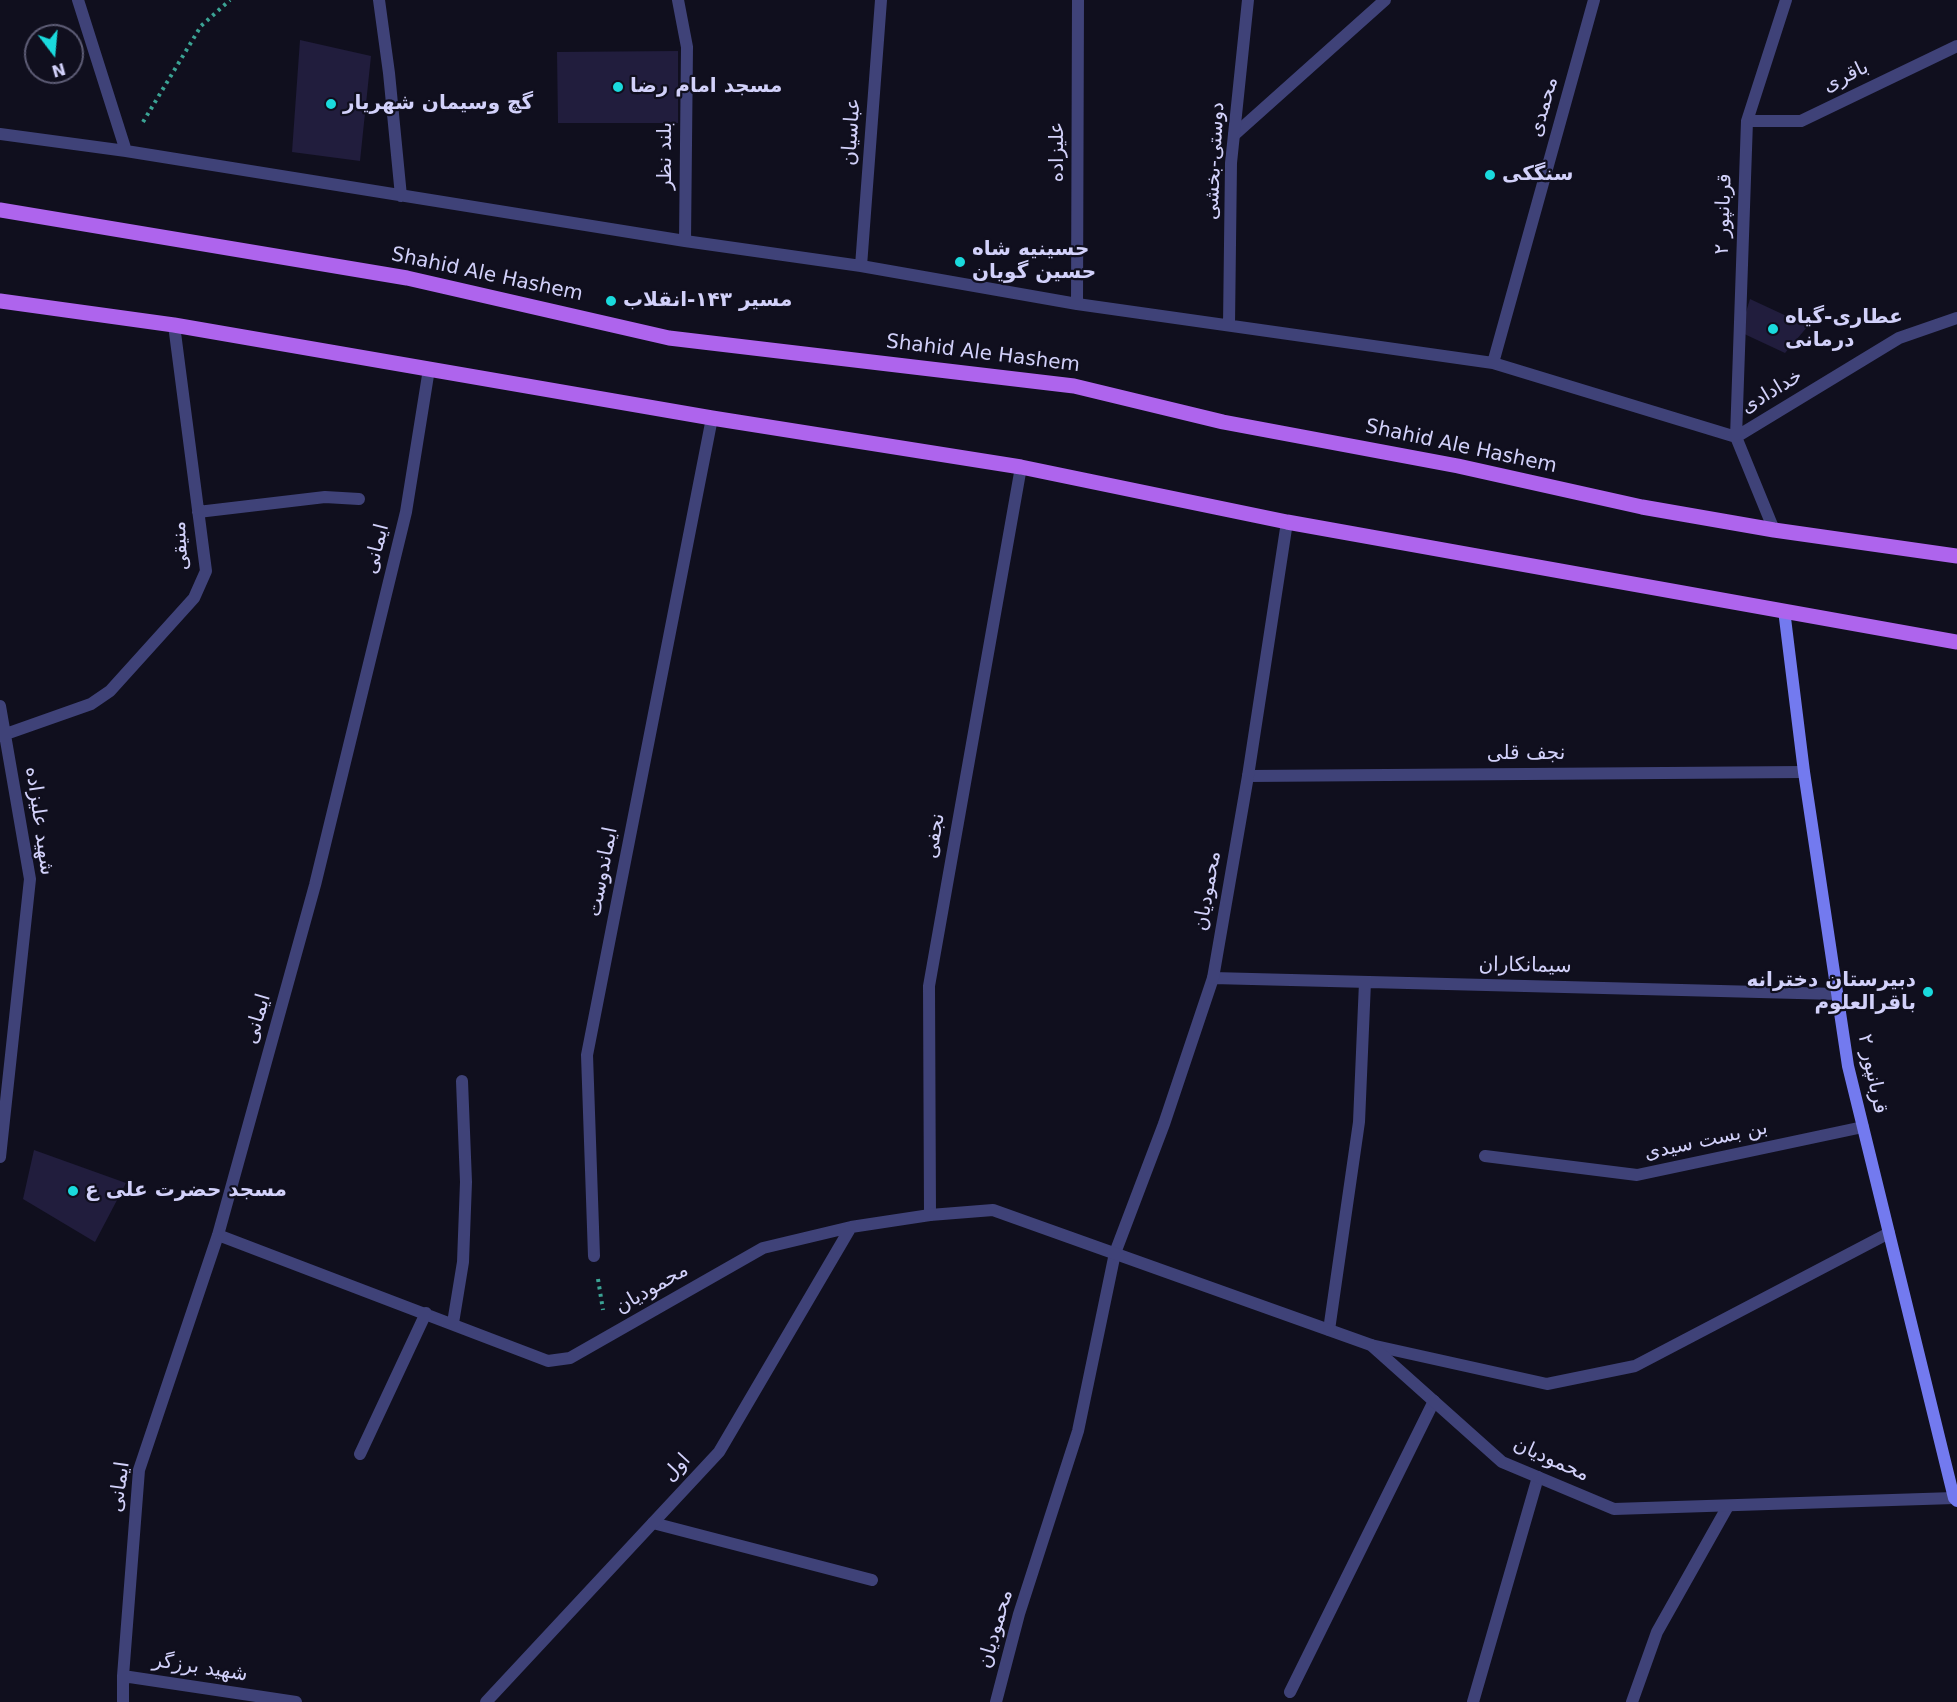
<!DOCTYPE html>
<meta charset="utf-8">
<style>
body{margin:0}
#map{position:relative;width:1957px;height:1702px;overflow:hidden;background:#100f1e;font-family:"DejaVu Sans",sans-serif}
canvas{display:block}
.north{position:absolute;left:24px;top:24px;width:60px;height:60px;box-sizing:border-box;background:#100f1e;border:2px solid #5e5d76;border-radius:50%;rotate:164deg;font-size:16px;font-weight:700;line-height:24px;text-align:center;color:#d2d1fa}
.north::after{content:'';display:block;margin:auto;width:21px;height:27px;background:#1adadd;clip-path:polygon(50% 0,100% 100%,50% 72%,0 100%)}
</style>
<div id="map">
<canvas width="1957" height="1702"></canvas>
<div class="north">N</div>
</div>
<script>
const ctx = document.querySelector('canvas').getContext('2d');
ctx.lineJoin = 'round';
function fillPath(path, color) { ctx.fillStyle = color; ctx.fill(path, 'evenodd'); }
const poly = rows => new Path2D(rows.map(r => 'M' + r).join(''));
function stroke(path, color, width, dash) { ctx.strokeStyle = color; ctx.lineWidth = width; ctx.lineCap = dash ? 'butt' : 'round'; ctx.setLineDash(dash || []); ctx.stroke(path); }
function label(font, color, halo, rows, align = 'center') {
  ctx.font = font + ' "DejaVu Sans","Noto Sans Arabic",sans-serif'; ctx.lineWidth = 4.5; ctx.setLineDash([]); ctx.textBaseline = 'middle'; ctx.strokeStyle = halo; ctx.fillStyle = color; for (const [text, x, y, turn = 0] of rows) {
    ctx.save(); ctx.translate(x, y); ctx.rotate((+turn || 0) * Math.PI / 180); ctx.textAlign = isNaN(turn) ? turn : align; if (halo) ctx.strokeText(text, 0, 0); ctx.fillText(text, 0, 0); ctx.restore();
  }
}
fillPath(poly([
 [300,40,371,56,360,161,292,152],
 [678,51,678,123,558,123,557,52],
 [1750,299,1808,326,1785,353,1740,332],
 [34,1150,126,1183,95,1242,23,1199]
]), '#211d3d');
stroke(poly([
 [143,122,201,26,230,0],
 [598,1279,603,1310]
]), '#3ba394', 4, [3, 4.5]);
stroke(poly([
 [1234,135,1385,0],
 [1248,776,1804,772],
 [1485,1156,1637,1175,1863,1127],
 [930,1215,929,986,1021,467],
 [1329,1330,1359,1122,1365,982],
 [1371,1345,1547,1384,1635,1366,1889,1233],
 [653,1523,872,1580],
 [1290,1692,1434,1401],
 [996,1702,1019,1614,1078,1431,1115,1253,1164,1124,1213,978,1837,994],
 [1473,1702,1538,1477],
 [1632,1702,1657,1632,1728,1506]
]), '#3f4278', 12);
stroke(poly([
 [78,0,126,151],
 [379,0,389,73,401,196],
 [678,0,687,47,685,241],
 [1747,121,1801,121,1957,46],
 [0,134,126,151,685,241,861,266,1077,304,1493,363,1736,437],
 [861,266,881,0],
 [1077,304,1078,0],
 [1229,325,1231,163,1248,0],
 [1493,363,1594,0],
 [1736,437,1899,338,1957,318],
 [198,512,325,497,359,499],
 [1774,530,1736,437,1747,121,1786,0],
 [0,706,30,879,0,1157],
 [0,736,91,704,110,691,194,598,206,571,174,325],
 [1213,978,1248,776,1287,522],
 [218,1235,548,1361,570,1358,763,1248,851,1227,930,1215,993,1210,1371,1345,1502,1462,1614,1509,1954,1498],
 [594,1256,587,1055,712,418],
 [453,1323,463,1262,466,1182,462,1081],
 [360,1454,426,1313],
 [123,1676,139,1470,218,1235,315,885,406,512,429,369],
 [123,1702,123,1676,296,1702],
 [486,1702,719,1452,851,1227]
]), '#3f4278', 12);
stroke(poly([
 [1784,610,1804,772,1848,1066,1954,1498,1957,1501]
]), '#737aef', 12);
stroke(poly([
 [0,210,407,278,669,338,1074,386,1223,422,1458,466,1642,507,1774,530,1957,556],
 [0,301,174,325,712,418,1021,467,1287,522,1957,642]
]), '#ae64ed', 15);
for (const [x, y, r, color] of [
 [618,87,6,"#1adadd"],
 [331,104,6,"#1adadd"],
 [1490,175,6,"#1adadd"],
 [960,262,6,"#1adadd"],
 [611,301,6,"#1adadd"],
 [1773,329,6,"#1adadd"],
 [1928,992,6,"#1adadd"],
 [73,1191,6,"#1adadd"]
]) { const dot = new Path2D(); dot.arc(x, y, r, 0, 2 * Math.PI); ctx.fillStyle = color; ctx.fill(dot); stroke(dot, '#100f1e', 2); }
label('20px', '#d2d1fa', '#100f1e', [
 ["باقری",1846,77,-26],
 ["محمدی",1544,107,-74],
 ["عباسیان",852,132,-86],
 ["علیزاده",1058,152,-90],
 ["بلند نظر",666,156,-90],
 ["دوستی-بخشی",1215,161,-87],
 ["قربانپور ۲",1724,214,-88],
 ["Shahid Ale Hashem",487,275,12],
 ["Shahid Ale Hashem",983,354,7],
 ["خدادادی",1772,392,-31],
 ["Shahid Ale Hashem",1461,447,12],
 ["منیقی",181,546,-94],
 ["ایمانی",377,549,-76],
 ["نجف قلی",1526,754],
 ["شهید علیزاده",39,821,82],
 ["نجفی",935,836,-80],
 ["ایماندوست",603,872,-79],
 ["محمودیان",1208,891,-80],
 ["سیمانکاران",1525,966,1],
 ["ایمانی",258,1019,-74],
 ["قربانپور ۲",1872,1074,78],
 ["بن بست سیدی",1706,1141,-12],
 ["محمودیان",652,1289,-30],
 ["محمودیان",1551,1460,24],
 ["اول",677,1468,-47],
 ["ایمانی",120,1487,-82],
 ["محمودیان",996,1629,-74],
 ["شهید برزگر",200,1668,9]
]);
label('bold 20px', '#d2d1fa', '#100f1e', [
 ["مسجد امام رضا",630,87],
 ["گچ وسیمان شهریار",343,104],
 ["سنگکی",1502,175],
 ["حسینیه شاه",972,250],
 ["حسین گویان",972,273],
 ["مسیر ۱۴۳-انقلاب",623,301],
 ["عطاری-گیاه",1785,318],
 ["درمانی",1785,341],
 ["دبیرستان دخترانه",1916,981,"right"],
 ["باقرالعلوم",1916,1004,"right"],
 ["مسجد حضرت علی ع",85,1191]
], 'left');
</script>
